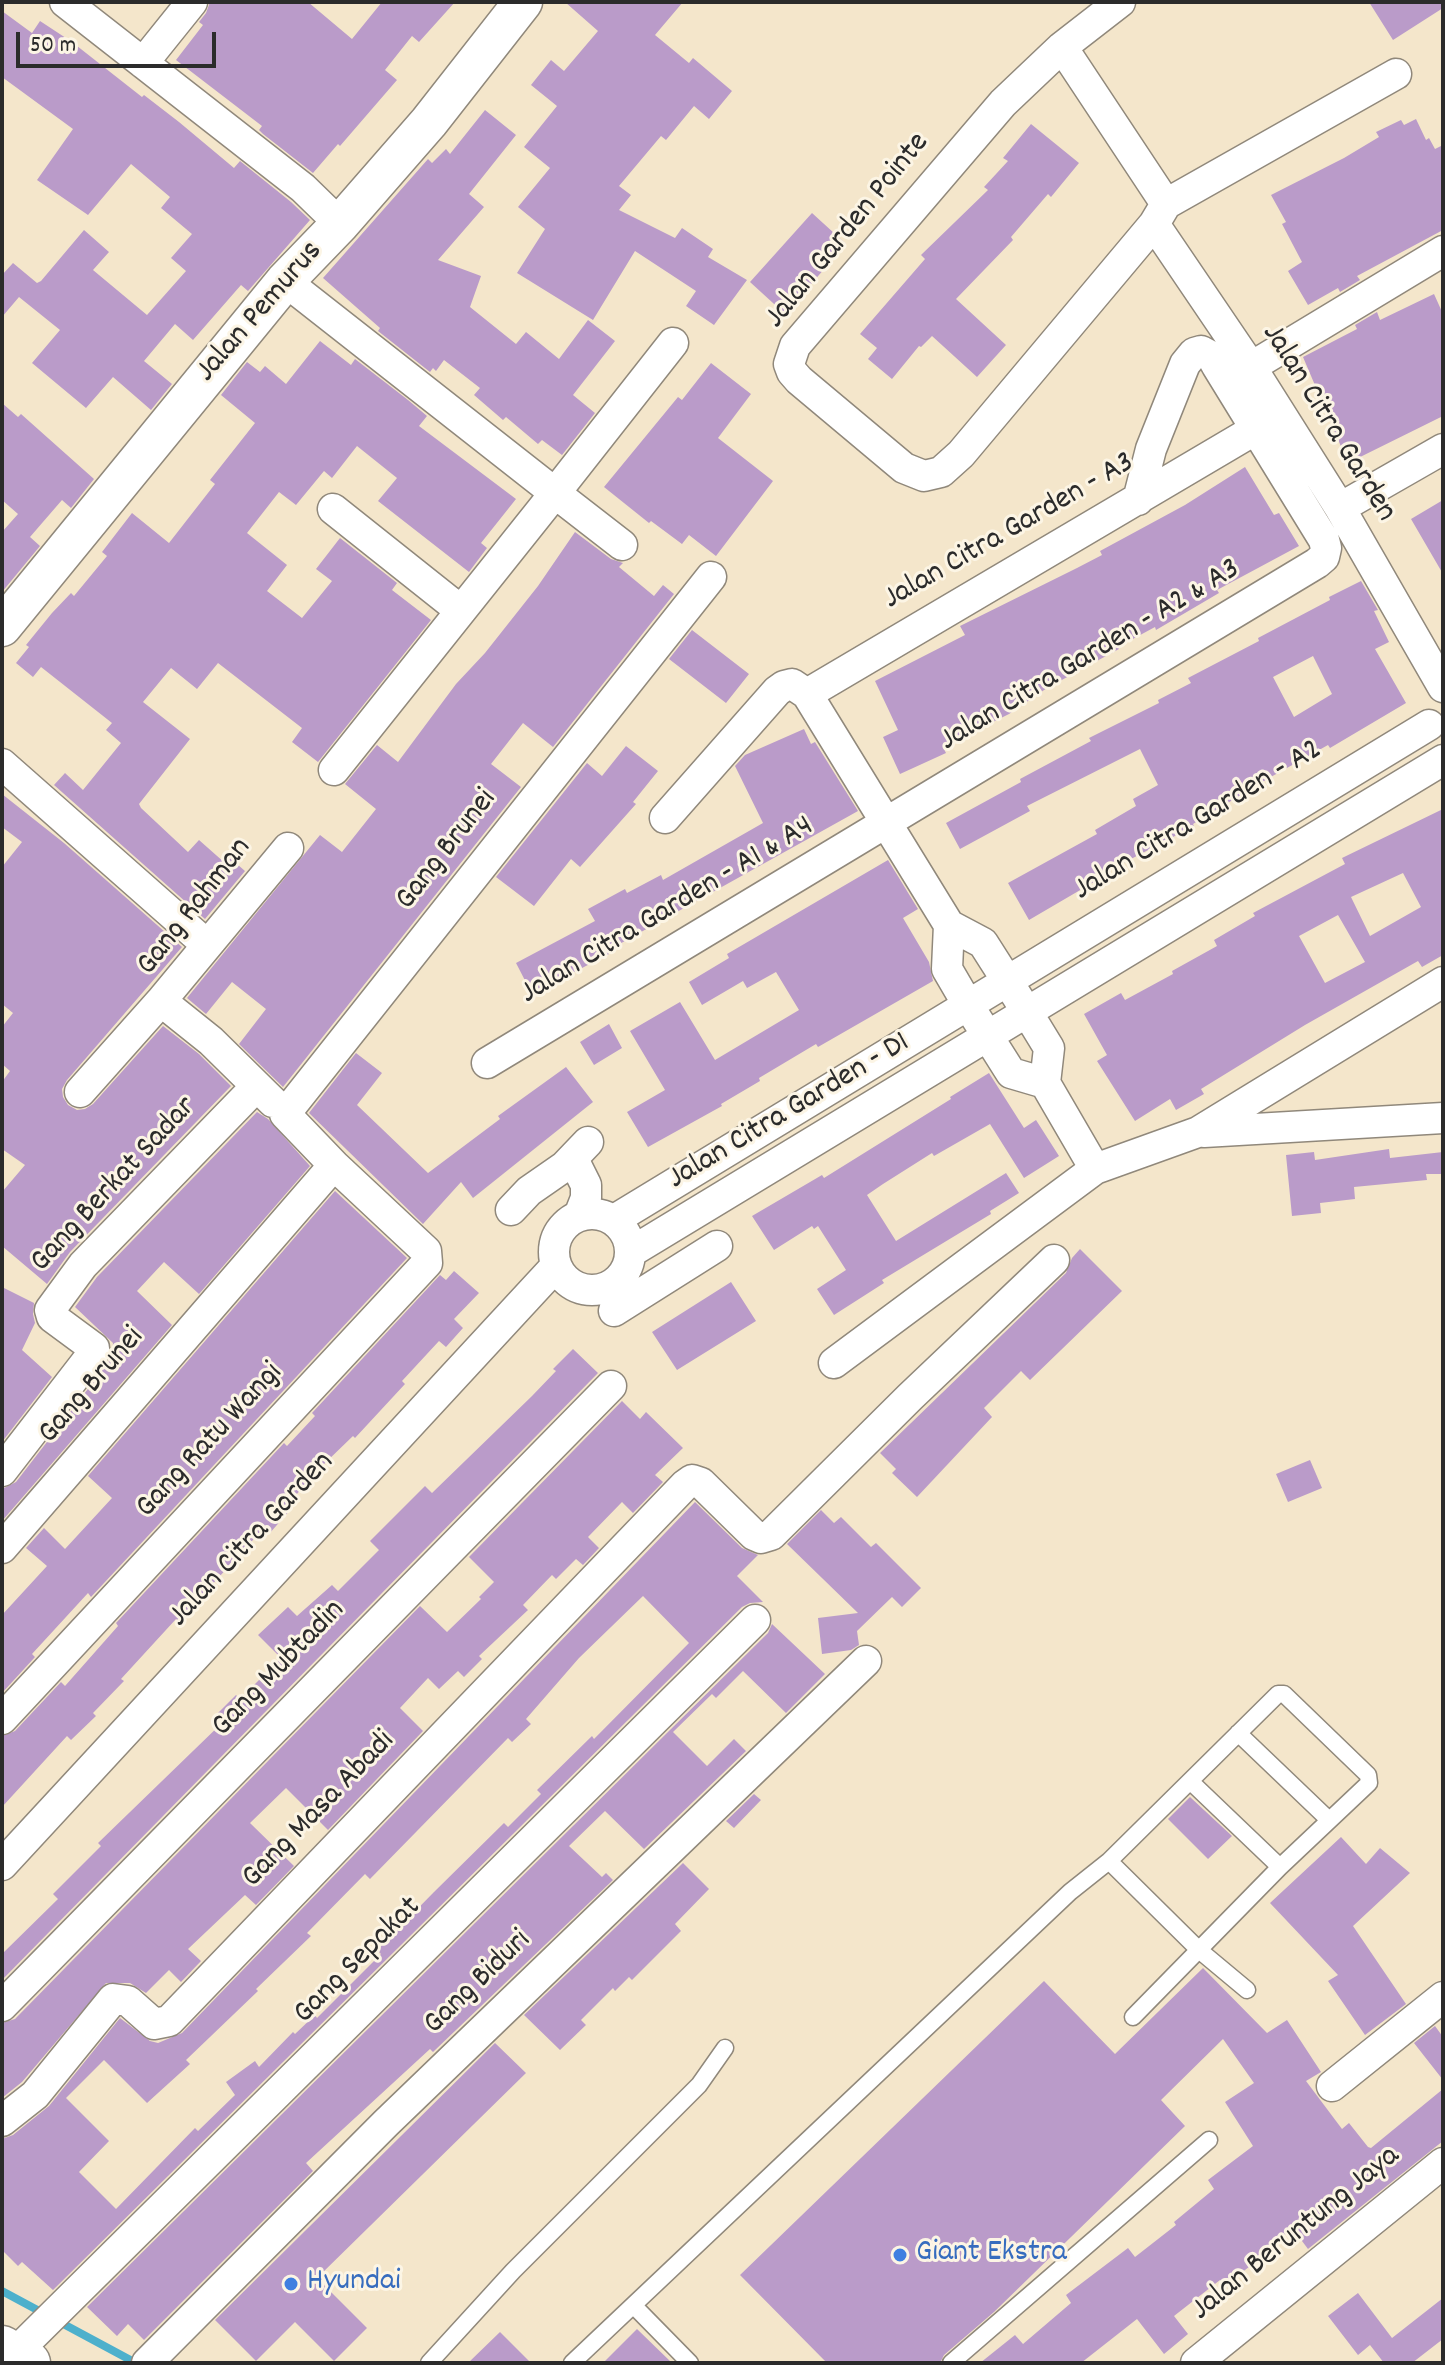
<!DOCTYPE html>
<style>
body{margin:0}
#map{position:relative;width:1445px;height:2365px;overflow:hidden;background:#f4e6cb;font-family:Dekko,sans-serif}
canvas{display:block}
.frame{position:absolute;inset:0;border:4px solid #2b2b2b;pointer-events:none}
.scale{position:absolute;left:16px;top:32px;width:200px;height:36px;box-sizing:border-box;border:4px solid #2b2b2b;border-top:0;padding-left:10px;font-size:24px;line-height:28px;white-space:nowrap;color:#2b2b2b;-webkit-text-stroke:6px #fcf5e5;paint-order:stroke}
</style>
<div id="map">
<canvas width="1445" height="2365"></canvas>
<div class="frame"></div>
<div class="scale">50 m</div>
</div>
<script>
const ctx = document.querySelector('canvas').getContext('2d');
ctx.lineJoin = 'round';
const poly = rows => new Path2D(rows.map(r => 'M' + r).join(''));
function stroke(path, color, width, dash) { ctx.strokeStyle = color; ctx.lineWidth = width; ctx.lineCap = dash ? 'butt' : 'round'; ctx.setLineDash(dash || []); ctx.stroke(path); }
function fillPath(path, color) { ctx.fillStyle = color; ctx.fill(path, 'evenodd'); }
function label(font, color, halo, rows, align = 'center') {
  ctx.font = font + ' Dekko,sans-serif'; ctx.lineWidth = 6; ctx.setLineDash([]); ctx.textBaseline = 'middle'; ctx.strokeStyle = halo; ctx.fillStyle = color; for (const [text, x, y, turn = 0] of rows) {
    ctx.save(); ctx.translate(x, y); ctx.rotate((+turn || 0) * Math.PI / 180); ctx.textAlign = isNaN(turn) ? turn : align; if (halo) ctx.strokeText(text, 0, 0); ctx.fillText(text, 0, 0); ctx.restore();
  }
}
stroke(poly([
 [2,2291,136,2363]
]), '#4db0cc', 8);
fillPath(poly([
 [210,2,308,2,352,39,382,2,455,2,419,42,412,36,385,70,397,80,340,146,338,144,313,173,263,134,259,130,262,126,176,60,203,25,199,22,206,13],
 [565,2,683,2,655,35,689,63,693,58,732,91,709,119,694,106,666,140,661,136,619,186,631,195,619,210,675,238,682,228,713,249,708,257,747,280,714,325,686,306,696,291,635,251,593,320,517,273,545,229,518,207,550,168,524,147,557,106,531,85,551,60,564,71,598,31],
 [1369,2,1443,2,1443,8,1393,40],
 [2,11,32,33,40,21,72,42,142,97,144,95,179,122,234,168,240,161,291,202,310,220,248,291,241,285,193,340,175,324,144,361,172,384,151,410,113,377,86,408,32,363,60,330,19,297,2,317,2,275,13,263,37,283,41,281,84,230,109,252,93,270,147,315,186,271,171,258,192,234,161,208,170,197,131,164,88,215,37,180,73,129,2,77],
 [485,110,516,135,469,194,484,207,438,260,481,276,470,307,516,344,526,332,559,359,588,320,615,341,573,395,595,413,562,455,542,440,538,444,506,417,503,420,474,395,480,388,444,360,436,371,433,368,430,372,378,331,380,328,323,278,428,159,432,163,446,149,450,154],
 [1416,119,1426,140,1429,138,1435,149,1443,145,1443,230,1357,276,1360,280,1340,292,1338,288,1308,305,1288,271,1302,262,1282,224,1286,222,1271,195,1344,158,1379,137,1376,132,1401,120,1404,125],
 [1031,124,1079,163,1051,197,1048,194,1011,237,1013,240,956,299,1006,345,977,377,932,336,921,347,919,346,892,379,868,359,877,348,860,334,925,259,921,255,988,190,984,187,1008,161,1003,158],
 [812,213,846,244,785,314,750,282],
 [1434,294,1443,314,1443,416,1348,463,1303,357,1357,329,1355,325,1377,312,1380,320],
 [320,341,351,365,355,359,408,400,427,416,419,426,516,499,481,543,487,548,469,572,378,501,397,478,357,446,332,478,324,471,296,505,279,492,247,533,287,565,267,591,302,618,332,581,316,569,340,538,397,583,392,590,431,620,318,762,292,742,302,728,218,663,197,689,171,668,143,702,190,739,139,804,141,808,188,852,199,840,225,863,230,858,245,871,205,919,54,785,65,773,83,790,121,743,106,730,112,723,41,667,33,677,16,663,29,647,26,645,52,613,71,593,74,596,107,556,102,552,132,513,169,543,215,484,210,480,255,423,221,395,247,362,260,372,265,366,286,384],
 [711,363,751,394,718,438,773,481,716,556,689,535,682,544,651,521,649,523,604,487,678,397,682,400],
 [2,403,18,417,21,414,94,479,71,508,62,500,30,537,40,546,2,592,2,532,18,514,2,500],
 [1245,467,1274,515,1279,513,1299,546,1217,590,1219,593,1185,613,1156,630,1155,627,1118,647,1119,649,1047,688,1009,714,943,747,946,753,900,774,883,737,898,730,875,681,965,635,960,626,1077,568,1102,555,1100,551,1185,505],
 [1443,500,1443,574,1411,519],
 [575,532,611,559,623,563,619,567,654,596,663,585,674,594,553,747,523,723,491,764,521,787,283,1087,239,1044,266,1009,232,982,206,1014,187,998,320,835,342,852,376,809,345,784,377,745,398,762,456,684,485,653,538,586],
 [1361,581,1378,610,1374,611,1389,642,1375,649,1406,703,1330,748,1328,745,1269,778,1193,824,1194,826,1110,870,1111,872,1029,920,1008,883,1097,834,1095,830,1136,806,1133,799,1158,785,1140,749,1027,806,1030,811,960,849,946,823,1021,782,1020,779,1091,741,1089,738,1159,703,1158,700,1191,683,1188,678,1259,641,1258,638,1330,600,1329,597],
 [1313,656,1332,694,1294,717,1273,677],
 [692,630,749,674,726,703,669,659],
 [804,729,811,744,815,742,858,811,607,951,609,954,532,994,516,963,595,921,588,909,625,889,627,893,661,875,663,880,763,823,735,766,745,755],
 [626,746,658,771,633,802,636,804,580,867,571,859,534,906,496,877,587,763,602,776],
 [2,794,64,843,182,947,67,1080,62,1089,63,1097,68,1105,77,1110,85,1109,93,1104,163,1026,199,1054,231,1086,70,1252,47,1284,2,1246,2,1192,25,1165,2,1149,2,1082,10,1071,2,1064,2,1027,13,1013,2,1004,2,867,22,842,2,827],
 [1443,809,1443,955,1422,967,1418,961,1305,1025,1201,1089,1204,1094,1176,1110,1170,1099,1135,1121,1097,1061,1107,1055,1084,1014,1121,993,1125,1000,1173,974,1172,971,1217,946,1214,940,1255,916,1253,913,1345,864,1342,858],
 [1403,873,1421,907,1370,936,1351,897],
 [1338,915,1365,962,1325,983,1299,936],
 [888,860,918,909,903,918,929,962,933,981,818,1047,816,1044,759,1078,760,1081,721,1104,722,1106,648,1147,627,1112,665,1090,630,1031,680,1002,715,1060,799,1010,776,972,747,988,743,981,702,1005,689,982,729,958,727,954],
 [609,1024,622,1048,594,1065,580,1042],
 [356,1053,382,1073,357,1105,428,1173,500,1119,498,1116,566,1067,593,1102,473,1198,461,1182,423,1224,309,1113],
 [989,1073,1024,1128,1036,1120,1059,1156,1024,1178,990,1124,934,1156,932,1153,883,1184,867,1195,896,1241,1006,1173,1019,1193,990,1211,991,1214,882,1280,884,1283,834,1315,817,1289,846,1270,818,1226,814,1229,812,1226,774,1250,752,1216,822,1175,824,1178,951,1099,950,1097],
 [257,1112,268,1119,310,1166,199,1294,164,1262,137,1291,172,1325,2,1521,2,1489,16,1482,108,1363,112,1353,113,1343,75,1307,97,1277],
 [1389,1149,1390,1158,1443,1152,1443,1174,1426,1174,1427,1180,1354,1187,1355,1199,1320,1203,1321,1213,1292,1216,1286,1155,1314,1152,1315,1160],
 [335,1191,407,1258,91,1597,88,1593,32,1654,35,1657,2,1693,2,1615,47,1566,26,1548,44,1528,65,1549,112,1498,88,1476],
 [1080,1249,1122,1291,1030,1380,1021,1371,984,1408,992,1417,917,1497,892,1473,896,1469,880,1453,1066,1273,1072,1258],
 [454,1271,479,1293,454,1319,463,1328,446,1347,439,1341,402,1381,405,1384,355,1438,353,1436,323,1465,287,1505,291,1509,269,1534,263,1529,198,1600,201,1602,181,1624,176,1619,121,1679,124,1681,93,1713,96,1716,71,1740,67,1736,2,1807,2,1736,15,1731,61,1682,65,1686,118,1626,116,1623,284,1443,287,1446,315,1416,312,1413,440,1275,446,1280],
 [731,1282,756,1321,677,1370,652,1332],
 [2,1287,34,1303,33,1314,35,1323,22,1350,52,1377,2,1442],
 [573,1349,598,1373,2,1980,2,1954,58,1899,53,1894,101,1846,98,1843,225,1720,218,1713,236,1695,240,1699,281,1658,258,1635,288,1607,297,1616,332,1585,338,1591,379,1550,370,1541,425,1486,432,1493,532,1396,556,1371,553,1369],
 [622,1401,640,1419,646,1412,683,1448,655,1475,663,1482,633,1513,622,1502,588,1537,599,1548,583,1565,576,1559,556,1579,552,1575,523,1605,528,1610,479,1656,482,1659,464,1677,458,1671,439,1689,428,1678,400,1708,423,1731,328,1830,286,1788,250,1823,294,1866,256,1905,245,1895,188,1949,201,1961,181,1982,169,1970,146,1993,130,1983,106,1983,22,2082,2,2098,2,2023,15,2019,420,1606,447,1632,481,1599,479,1597,494,1582,469,1557],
 [1310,1460,1322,1488,1288,1502,1276,1474],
 [695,1502,742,1548,758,1555,737,1576,763,1602,750,1603,742,1607,53,2290,22,2262,18,2266,2,2250,2,2139,13,2135,49,2106,120,2018,150,2041,158,2043,182,2033],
 [643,1596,689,1643,594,1739,592,1736,537,1790,541,1794,508,1827,504,1823,434,1892,377,1950,381,1954,317,2018,315,2015,295,2034,293,2032,259,2067,255,2061,226,2082,235,2095,198,2131,195,2128,116,2209,79,2172,109,2141,66,2098,104,2060,147,2103,190,2064,186,2060,258,1991,256,1989,311,1936,307,1933,365,1874,370,1879,508,1738,512,1742,531,1724,526,1719,579,1658],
 [821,1510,834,1523,841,1517,871,1547,876,1543,921,1588,902,1607,892,1597,857,1631,859,1645,851,1650,822,1654,818,1618,858,1613,787,1544],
 [772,1624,825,1674,786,1713,743,1671,716,1698,712,1694,673,1732,707,1766,734,1739,746,1751,644,1849,605,1811,569,1846,602,1877,606,1873,613,1880,433,2052,430,2049,306,2163,313,2171,144,2340,128,2324,117,2336,87,2307,768,1633],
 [754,1794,761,1800,734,1828,726,1821],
 [1190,1797,1232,1836,1208,1859,1168,1819],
 [1341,1837,1366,1864,1380,1848,1410,1873,1353,1926,1406,2004,1365,2035,1328,1981,1338,1975,1270,1903],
 [683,1863,709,1889,675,1924,681,1931,632,1980,629,1977,615,1991,613,1988,581,2020,586,2025,560,2050,524,2015],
 [1203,1968,1267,2033,1287,2020,1321,2072,1306,2081,1342,2129,1349,2123,1368,2147,1371,2148,1443,2089,1443,2141,1308,2249,1293,2229,1247,2264,1249,2267,1224,2286,1220,2280,1174,2316,1188,2334,1164,2354,1137,2319,1081,2363,980,2363,1015,2335,1023,2344,1071,2303,1066,2295,1128,2248,1135,2257,1176,2225,1174,2222,1214,2189,1208,2180,1253,2146,1225,2102,1254,2083,1223,2039,1161,2100,1185,2126,994,2312,944,2355,940,2363,827,2363,740,2275,1044,1981,1115,2054],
 [1435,2026,1443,2037,1443,2080,1414,2043],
 [495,2043,526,2073,317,2278,367,2328,334,2361,295,2322,256,2361,215,2320],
 [1358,2293,1392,2338,1443,2298,1443,2339,1412,2363,1384,2363,1370,2345,1358,2355,1328,2316],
 [637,2329,672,2363,603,2363],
 [500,2332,531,2363,468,2363]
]), '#ba9bc9');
const service = poly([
 [1238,1733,1329,1820],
 [1190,1781,1280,1867],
 [1109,1861,1278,1694,1284,1694,1368,1775,1369,1783,1280,1867,1133,2017],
 [634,2306,690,2363],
 [429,2363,513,2271,699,2085,725,2048],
 [572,2363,1070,1892,1109,1861,1199,1950,1247,1990],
 [951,2363,1209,2140]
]);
const minor = poly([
 [65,2,303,188,340,224],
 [1120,2,1062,47,1003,103,795,346,789,364,792,372,799,380,904,468,924,476,941,472,961,454,1154,224],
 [1062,47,1166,204],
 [143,63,192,2],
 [1166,204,1154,224,1251,367,1340,508,1443,687],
 [1166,204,1396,74],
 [285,281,555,493,673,343],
 [1251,367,1443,251],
 [1340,508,1443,449],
 [333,509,460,610],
 [807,694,1256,429],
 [2,764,206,944],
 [334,770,555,493,622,545],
 [665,818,777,691,784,686,792,684,807,694,949,925],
 [949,925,983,943,1027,1012,1049,1048,1045,1083,1011,1073,968,1005,947,969,949,925],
 [487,1063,1317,563,1324,557,1326,548,1324,540,1217,366,1212,357,1201,351,1194,353,1185,364,1151,449,1138,500],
 [1045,1083,1095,1169],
 [80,1092,161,1001],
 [273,1102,211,1041,161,1001,288,848],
 [1204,1132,1443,1118],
 [565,1166,577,1167,586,1185,586,1198,579,1216],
 [511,1210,529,1191,565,1166,588,1142],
 '554 1252a38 38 0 1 1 76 0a38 38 0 1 1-76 0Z',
 [614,1220,1429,725],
 [631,1252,1443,760],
 [614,1311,717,1246],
 [834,1363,1095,1169,1198,1132,1443,982],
 [2,1471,94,1352,94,1348,52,1317,50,1310,83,1265,248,1095],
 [2,1548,334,1165,285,1114,711,577],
 [2,1719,427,1263,426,1251,334,1165],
 [2,1865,556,1266],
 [2,2006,611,1386],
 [1332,2086,1443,1997],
 [2,2121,35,2095,113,1999,128,2001,154,2024,169,2021,685,1485,692,1480,701,1483,754,1535,761,1538,771,1535,910,1397,1054,1260],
 [13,2355,755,1620],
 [147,2363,386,2123,866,1661],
 [1196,2363,1443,2163]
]);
const tertiary = poly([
 [2,627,285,281,340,224,429,122,523,2]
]);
const trunk = poly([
 [2,2348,28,2363]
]);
stroke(service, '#90887b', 19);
stroke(minor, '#90887b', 33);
stroke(tertiary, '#90887b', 41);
stroke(trunk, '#90887b', 47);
stroke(service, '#fff', 16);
stroke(minor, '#fff', 30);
stroke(tertiary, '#fff', 38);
stroke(trunk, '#fff', 44);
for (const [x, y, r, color] of [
 [900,2255,8,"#3f7fe0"],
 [291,2284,8,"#3f7fe0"]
]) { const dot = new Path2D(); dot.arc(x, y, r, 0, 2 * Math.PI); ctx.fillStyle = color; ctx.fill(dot); stroke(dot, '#fcf5e5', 3); }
label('32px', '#2b2b2b', '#fcf5e5', [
 ["Jalan Garden Pointe",849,232,-51],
 ["Jalan Pemurus",261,313,-49],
 ["Jalan Citra Garden",1327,424,58],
 ["Jalan Citra Garden - A3",1010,533,-30],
 ["Jalan Citra Garden - A2 & A3",1091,657,-31],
 ["Jalan Citra Garden - A2",1199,822,-31],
 ["Gang Brunei",448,851,-52],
 ["Gang Rahman",196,908,-52],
 ["Jalan Citra Garden - A1 & A4",668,912,-31],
 ["Jalan Citra Garden - D1",790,1113,-31],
 ["Gang Berkat Sadar",115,1186,-47],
 ["Gang Brunei",93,1387,-49],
 ["Gang Ratu Wangi",211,1442,-47],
 ["Jalan Citra Garden",253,1541,-47],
 ["Gang Mubtadin",280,1670,-46],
 ["Gang Masa Abadi",320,1811,-46],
 ["Gang Sepakat",359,1962,-45],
 ["Gang Biduri",479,1984,-44],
 ["Jalan Beruntung Jaya",1297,2235,-39]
]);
label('32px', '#366cbe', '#fcf5e5', [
 ["Giant Ekstra",916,2255],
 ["Hyundai",307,2284]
], 'left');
</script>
